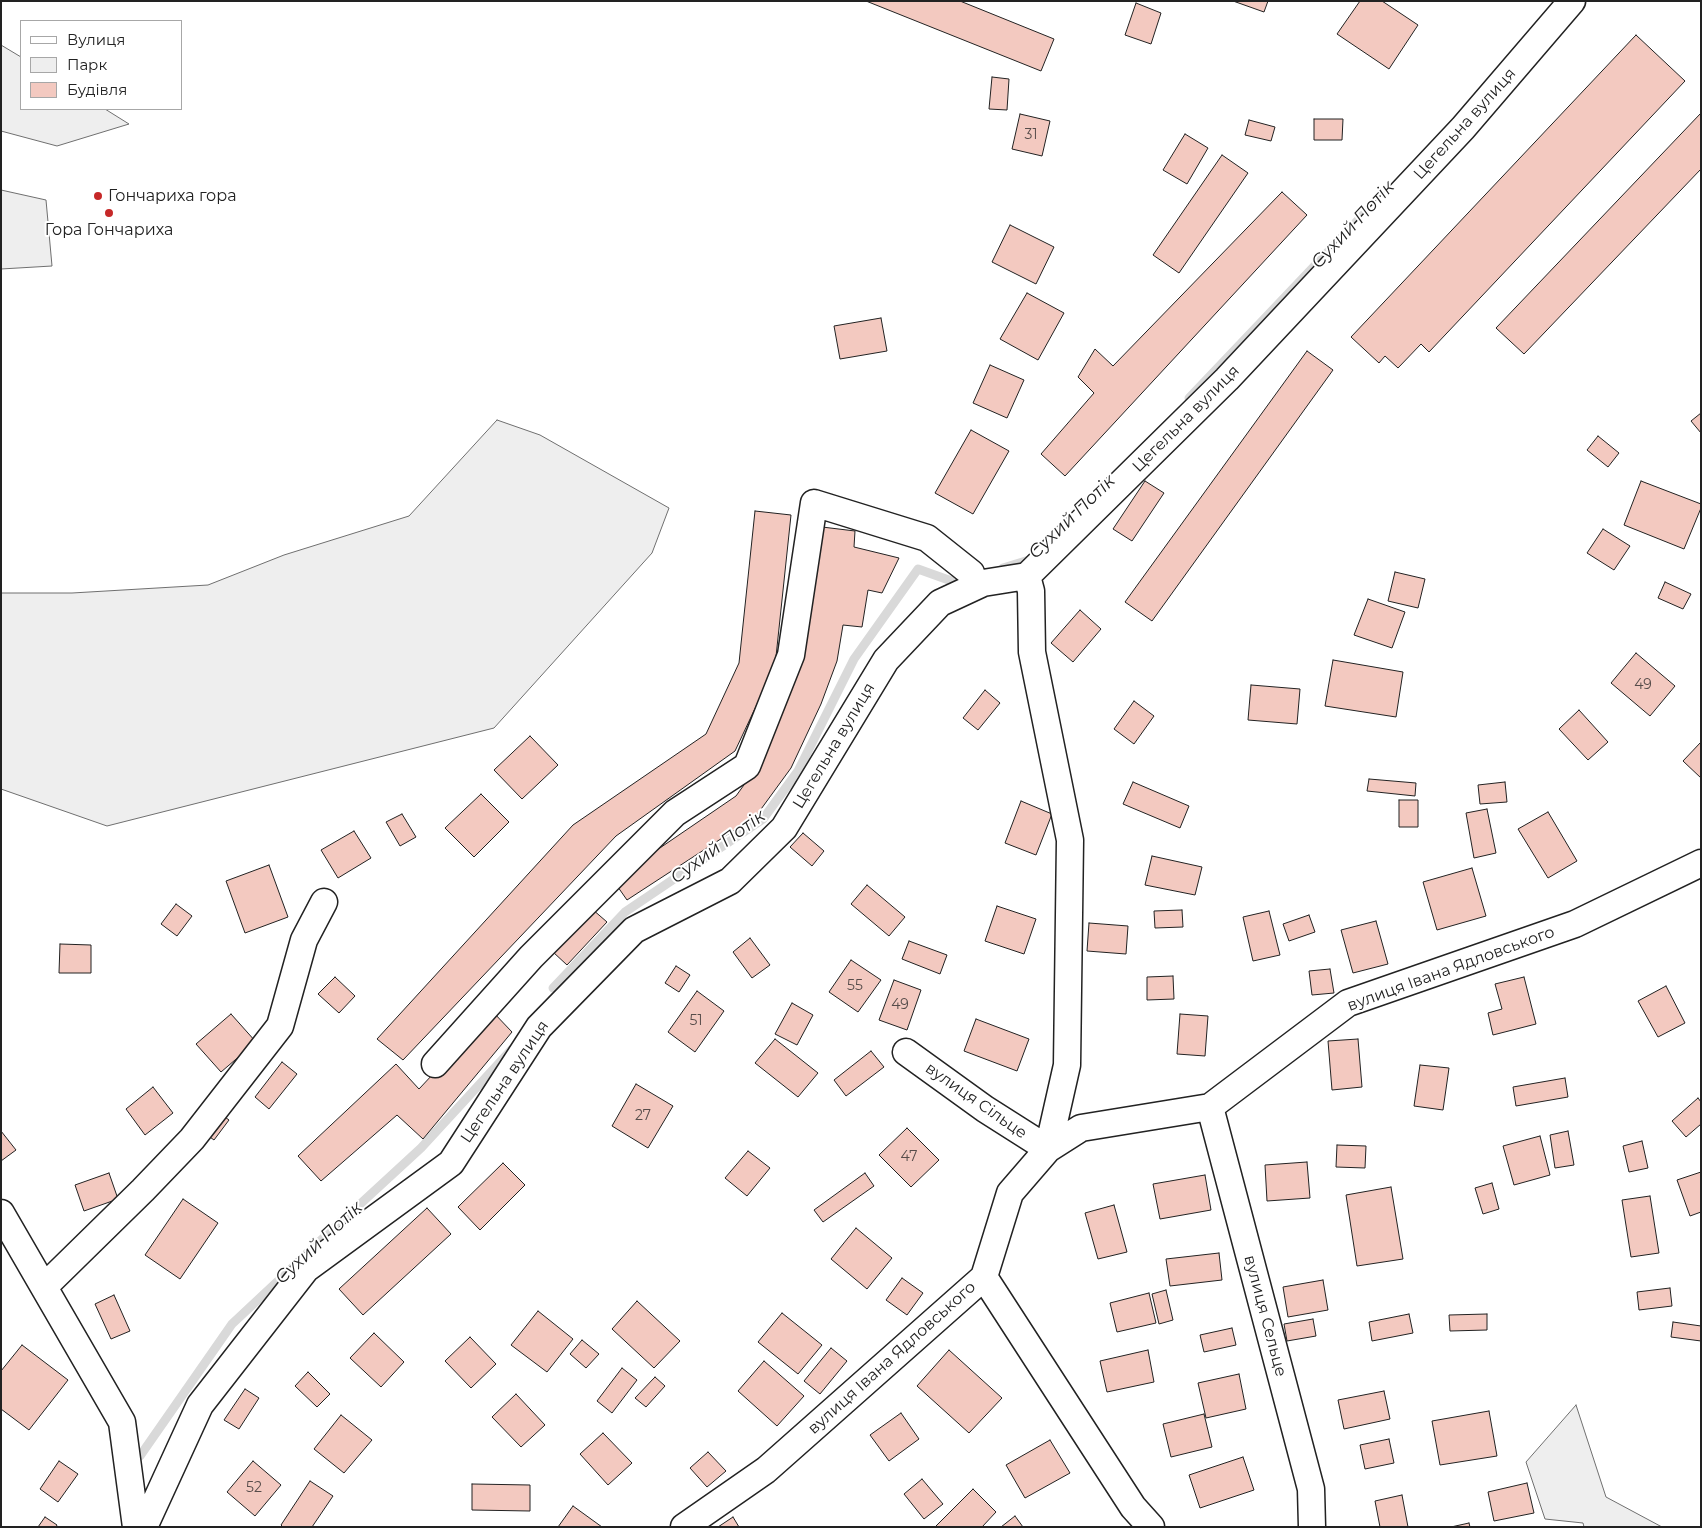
<!DOCTYPE html>
<meta charset="utf-8">
<style>
body{margin:0}
#map{position:relative;width:1702px;height:1528px;overflow:hidden;background:#fff;font-family:Montserrat,sans-serif}
canvas{display:block}
.frame{position:absolute;inset:0;border:2px solid #222;pointer-events:none}
.legend{position:absolute;left:20px;top:20px;width:162px;height:90px;box-sizing:border-box;background:#fff;border:1px solid #a7a7a7;margin:0;padding:6px 9px;list-style:none;font-size:15px;color:#222}
.legend li{display:flex;align-items:center;gap:10px;height:25px}
.legend b{width:25px;border:1px solid #a7a7a7}
</style>
<div id="map">
<canvas width="1702" height="1528"></canvas>
<div class="frame"></div>
<ul class="legend">
<li><b style="height:6px;background:#fff"></b>Вулиця</li>
<li><b style="height:14px;background:#eee"></b>Парк</li>
<li><b style="height:14px;background:#f3c9c0"></b>Будівля</li>
</ul>
</div>
<script>
const ctx = document.querySelector('canvas').getContext('2d');
ctx.lineJoin = 'round';
function fillPath(path, color) { ctx.fillStyle = color; ctx.fill(path, 'evenodd'); }
const poly = rows => new Path2D(rows.map(r => 'M' + r).join(''));
function stroke(path, color, width, dash) { ctx.strokeStyle = color; ctx.lineWidth = width; ctx.lineCap = dash ? 'butt' : 'round'; ctx.setLineDash(dash || []); ctx.stroke(path); }
function label(font, color, halo, rows, align = 'center') {
  ctx.font = font + ' Montserrat,sans-serif'; ctx.lineWidth = 4; ctx.setLineDash([]); ctx.textBaseline = 'middle'; ctx.strokeStyle = halo; ctx.fillStyle = color; for (const [text, x, y, turn = 0] of rows) {
    ctx.save(); ctx.translate(x, y); ctx.rotate((+turn || 0) * Math.PI / 180); ctx.textAlign = isNaN(turn) ? turn : align; if (halo) ctx.strokeText(text, 0, 0); ctx.fillText(text, 0, 0); ctx.restore();
  }
}
const green = poly([
 [1,45,21,57,21,109,105,109,129,124,57,146,1,131,1,45],
 [1,190,46,200,52,266,1,269,1,190],
 [497,420,540,435,669,508,652,553,494,728,107,826,1,789,1,593,72,593,208,585,284,555,409,516,497,420],
 [1576,1405,1606,1497,1662,1527,1584,1527,1583,1523,1545,1519,1526,1462,1576,1405]
]);
fillPath(green, '#eee');
stroke(green, '#6f6f6f', 1);
stroke(poly([
 [1189,398,1378,199],
 [1003,568,1029,560,1033,557],
 [553,988,625,912,763,819,798,771,854,659,918,569,957,583,964,580],
 [307,1253,421,1148,512,1049],
 [140,1456,232,1324,294,1266]
]), '#d9d9d9', 9);
const building = poly([
 [866,1,960,1,1054,39,1041,71,866,1],
 [1233,1,1268,1,1264,12,1233,1],
 [1360,1,1382,1,1418,25,1389,69,1337,34,1360,1],
 [1136,3,1161,13,1151,44,1125,35,1136,3],
 [1636,35,1685,81,1429,352,1421,344,1398,368,1385,356,1379,363,1351,337,1636,35],
 [992,77,1009,79,1007,110,989,109,992,77],
 [1701,113,1701,169,1524,354,1496,328,1701,113],
 [1020,114,1050,121,1042,156,1012,149,1020,114],
 [1314,119,1343,119,1342,140,1314,140,1314,119],
 [1249,120,1275,127,1271,141,1245,135,1249,120],
 [1185,134,1208,148,1187,184,1163,170,1185,134],
 [1222,155,1248,173,1179,273,1153,255,1222,155],
 [1282,192,1307,215,1065,476,1041,454,1094,393,1078,377,1095,349,1113,366,1282,192],
 [1010,225,1054,247,1036,284,992,262,1010,225],
 [1027,293,1064,313,1038,360,1000,339,1027,293],
 [881,318,887,351,840,359,834,326,881,318],
 [1307,351,1333,370,1152,621,1125,602,1307,351],
 [990,365,1024,380,1007,418,973,403,990,365],
 [1701,413,1701,433,1691,421,1701,413],
 [971,430,1009,451,973,514,935,493,971,430],
 [1598,436,1619,453,1608,467,1587,450,1598,436],
 [1145,481,1164,493,1132,541,1113,529,1145,481],
 [1641,481,1701,504,1701,508,1684,549,1624,525,1641,481],
 [755,511,791,515,775,666,735,751,616,836,403,1060,377,1039,573,825,706,734,739,663,755,511],
 [822,527,855,531,854,547,899,558,882,593,868,590,862,627,843,625,837,661,821,704,791,768,756,816,627,900,613,880,736,796,754,771,822,527],
 [1603,529,1630,546,1614,570,1587,553,1603,529],
 [1395,572,1425,579,1418,608,1388,601,1395,572],
 [1665,582,1691,594,1683,609,1658,598,1665,582],
 [1368,599,1405,612,1392,648,1354,635,1368,599],
 [1080,610,1101,629,1073,662,1051,643,1080,610],
 [1636,653,1675,686,1650,716,1611,683,1636,653],
 [1333,660,1403,672,1396,717,1325,706,1333,660],
 [1251,685,1300,689,1297,724,1248,720,1251,685],
 [985,690,1000,703,978,730,963,718,985,690],
 [1134,701,1154,716,1134,744,1114,729,1134,701],
 [1579,710,1608,742,1588,760,1559,729,1579,710],
 [530,736,558,765,522,799,494,770,530,736],
 [1701,742,1701,778,1683,761,1701,742],
 [1369,779,1416,783,1415,796,1367,791,1369,779],
 [1133,782,1189,806,1180,828,1123,804,1133,782],
 [1505,782,1507,802,1480,804,1478,785,1505,782],
 [481,794,509,822,474,857,445,828,481,794],
 [1399,800,1418,800,1418,827,1399,827,1399,800],
 [1021,801,1052,814,1036,855,1005,843,1021,801],
 [1487,809,1496,853,1474,858,1466,813,1487,809],
 [1548,812,1577,861,1548,878,1518,829,1548,812],
 [402,814,416,837,400,846,386,822,402,814],
 [354,831,371,858,338,878,321,850,354,831],
 [803,833,824,851,812,866,790,847,803,833],
 [1152,856,1202,867,1195,895,1145,885,1152,856],
 [269,865,288,917,245,933,226,881,269,865],
 [1472,868,1486,916,1437,930,1423,882,1472,868],
 [867,885,905,917,889,936,851,904,867,885],
 [176,904,192,916,177,936,161,924,176,904],
 [997,906,1036,919,1024,954,985,941,997,906],
 [592,909,607,922,567,965,553,952,592,909],
 [1182,910,1183,927,1155,928,1154,911,1182,910],
 [1269,911,1280,955,1253,961,1243,917,1269,911],
 [1309,915,1315,932,1289,941,1283,924,1309,915],
 [1376,921,1388,964,1353,973,1341,930,1376,921],
 [1089,923,1128,926,1126,954,1087,951,1089,923],
 [750,938,770,965,752,978,733,952,750,938],
 [909,941,947,955,940,974,902,959,909,941],
 [60,944,91,945,91,973,59,973,60,944],
 [851,960,881,980,858,1012,829,992,851,960],
 [676,966,690,975,679,992,665,983,676,966],
 [1330,969,1334,993,1312,995,1309,971,1330,969],
 [1173,976,1174,999,1147,1000,1147,977,1173,976],
 [335,977,355,996,339,1013,318,994,335,977],
 [1524,977,1536,1024,1493,1035,1488,1013,1502,1009,1495,984,1524,977],
 [894,980,921,990,907,1030,879,1020,894,980],
 [1666,986,1685,1023,1658,1037,1638,1001,1666,986],
 [697,991,724,1011,695,1052,668,1032,697,991],
 [792,1003,813,1015,797,1045,775,1034,792,1003],
 [492,1011,512,1032,423,1139,397,1115,321,1181,298,1156,396,1064,419,1089,492,1011],
 [231,1014,256,1042,221,1072,196,1044,231,1014],
 [1180,1014,1208,1016,1205,1056,1177,1054,1180,1014],
 [976,1019,1029,1039,1017,1071,964,1051,976,1019],
 [775,1039,818,1073,798,1097,755,1063,775,1039],
 [1358,1039,1362,1087,1332,1090,1328,1041,1358,1039],
 [871,1051,884,1067,846,1096,834,1080,871,1051],
 [282,1062,297,1074,269,1109,255,1097,282,1062],
 [1420,1065,1449,1068,1443,1110,1414,1106,1420,1065],
 [1565,1078,1568,1097,1516,1106,1513,1087,1565,1078],
 [636,1084,673,1106,648,1148,612,1126,636,1084],
 [153,1087,173,1113,145,1135,126,1109,153,1087],
 [1698,1098,1701,1102,1701,1124,1686,1137,1672,1121,1698,1098],
 [218,1112,229,1120,214,1140,203,1132,218,1112],
 [907,1128,939,1160,911,1187,879,1155,907,1128],
 [1,1131,16,1150,1,1161,1,1131],
 [1568,1131,1574,1165,1555,1168,1550,1135,1568,1131],
 [1540,1136,1550,1175,1514,1185,1503,1146,1540,1136],
 [1642,1141,1648,1168,1629,1172,1623,1146,1642,1141],
 [1337,1145,1366,1146,1365,1168,1336,1167,1337,1145],
 [748,1151,770,1168,747,1196,725,1178,748,1151],
 [1307,1162,1310,1198,1267,1201,1265,1165,1307,1162],
 [503,1163,525,1185,480,1230,458,1207,503,1163],
 [1701,1172,1701,1212,1690,1216,1677,1180,1701,1172],
 [109,1173,118,1199,84,1211,75,1185,109,1173],
 [865,1173,874,1186,823,1222,814,1210,865,1173],
 [1205,1175,1211,1210,1160,1219,1153,1184,1205,1175],
 [1492,1183,1499,1209,1483,1214,1475,1188,1492,1183],
 [1391,1187,1403,1259,1357,1266,1346,1195,1391,1187],
 [1650,1196,1659,1253,1631,1257,1622,1200,1650,1196],
 [183,1199,218,1223,180,1279,145,1255,183,1199],
 [1114,1205,1127,1252,1098,1259,1085,1213,1114,1205],
 [427,1208,451,1234,363,1315,339,1289,427,1208],
 [856,1228,892,1258,867,1289,831,1259,856,1228],
 [1219,1253,1222,1280,1170,1286,1166,1259,1219,1253],
 [902,1278,923,1293,907,1315,886,1300,902,1278],
 [1323,1280,1328,1310,1288,1317,1283,1287,1323,1280],
 [1670,1288,1672,1306,1639,1310,1637,1292,1670,1288],
 [1166,1290,1173,1320,1159,1324,1152,1294,1166,1290],
 [1149,1293,1156,1323,1117,1332,1110,1303,1149,1293],
 [114,1295,130,1331,111,1339,95,1304,114,1295],
 [637,1301,680,1341,654,1368,612,1329,637,1301],
 [538,1311,573,1339,547,1372,511,1345,538,1311],
 [782,1313,822,1345,798,1374,758,1342,782,1313],
 [1409,1314,1413,1333,1372,1341,1369,1322,1409,1314],
 [1487,1314,1487,1330,1450,1331,1449,1315,1487,1314],
 [1313,1319,1316,1336,1287,1341,1284,1324,1313,1319],
 [1673,1322,1701,1326,1701,1341,1671,1337,1673,1322],
 [1232,1328,1236,1345,1204,1352,1200,1335,1232,1328],
 [374,1333,404,1362,381,1387,350,1358,374,1333],
 [470,1337,496,1364,471,1388,445,1361,470,1337],
 [582,1340,599,1354,586,1368,570,1354,582,1340],
 [22,1345,68,1380,29,1430,1,1409,1,1371,22,1345],
 [831,1348,847,1361,820,1394,804,1381,831,1348],
 [949,1350,1002,1398,969,1433,917,1386,949,1350],
 [1148,1350,1154,1382,1107,1392,1100,1361,1148,1350],
 [764,1361,804,1396,777,1426,738,1391,764,1361],
 [622,1368,637,1380,612,1413,597,1401,622,1368],
 [308,1372,330,1394,317,1407,295,1386,308,1372],
 [1239,1374,1246,1409,1206,1418,1198,1383,1239,1374],
 [655,1377,665,1386,646,1407,635,1398,655,1377],
 [245,1389,259,1398,239,1429,224,1420,245,1389],
 [1384,1391,1390,1419,1344,1429,1338,1400,1384,1391],
 [516,1394,545,1425,521,1447,492,1417,516,1394],
 [1489,1411,1497,1456,1440,1465,1432,1421,1489,1411],
 [901,1413,919,1439,889,1461,870,1435,901,1413],
 [1204,1414,1212,1447,1171,1457,1163,1424,1204,1414],
 [341,1415,372,1440,344,1473,314,1449,341,1415],
 [603,1433,632,1463,608,1485,580,1454,603,1433],
 [1389,1439,1394,1463,1365,1469,1360,1445,1389,1439],
 [1050,1440,1070,1473,1025,1498,1006,1465,1050,1440],
 [708,1452,726,1471,707,1487,690,1468,708,1452],
 [1243,1457,1254,1490,1200,1508,1189,1475,1243,1457],
 [59,1461,78,1474,58,1502,40,1489,59,1461],
 [253,1461,281,1485,255,1516,227,1492,253,1461],
 [922,1479,943,1504,924,1519,904,1494,922,1479],
 [310,1481,333,1496,312,1527,283,1527,281,1525,310,1481],
 [1527,1483,1534,1513,1494,1521,1488,1492,1527,1483],
 [472,1484,530,1485,530,1511,472,1510,472,1484],
 [973,1489,996,1512,982,1527,935,1527,973,1489],
 [1402,1495,1408,1527,1380,1527,1375,1501,1402,1495],
 [573,1506,602,1527,558,1527,573,1506],
 [1015,1516,1023,1527,1001,1527,1015,1516],
 [45,1517,57,1525,56,1527,38,1527,45,1517],
 [733,1517,739,1527,718,1527,733,1517],
 [1469,1523,1470,1527,1451,1527,1469,1523]
]);
fillPath(building, '#f3c9c0');
stroke(building, '#222', 1);
const minor = poly([
 [1027,576,1031,591,1032,652,1070,840,1067,1065,1048,1149],
 [906,1052,985,1109,1048,1149],
 [435,1064,531,957,675,813,747,766,791,655,814,503,927,538,971,573],
 [1210,1107,1311,1489,1312,1527],
 [1,1213,122,1422,136,1527],
 [984,1277,1133,1507,1151,1527],
 [44,1287,143,1190,192,1139,280,1026,304,940,324,902],
 [144,1527,200,1405,306,1269,451,1163,539,1027,634,930,730,881,784,828,886,660,940,603,983,583,1027,576,1227,379,1463,128,1572,1],
 [684,1527,766,1470,984,1277,1010,1193,1048,1149,1081,1128,1210,1107,1348,1003,1575,924,1701,863]
]);
stroke(minor, '#222', 29);
stroke(minor, '#fff', 26);
for (const [x, y, r, color] of [
 [98,196,5,"#c62828"],
 [109,213,5,"#c62828"]
]) { const dot = new Path2D(); dot.arc(x, y, r, 0, 2 * Math.PI); ctx.fillStyle = color; ctx.fill(dot); stroke(dot, '#fff', 2); }
label('14px', '#564c4a', null, [
 ["31",1031,135],
 ["49",1643,685],
 ["55",855,986],
 ["49",900,1005],
 ["51",696,1021],
 ["27",643,1116],
 ["47",909,1157],
 ["52",254,1488]
]);
label('16px', '#222', '#fff', [
 ["Цегельна вулиця",1465,124,-48],
 ["Цегельна вулиця",1186,419,-45],
 ["Цегельна вулиця",834,746,-59],
 ["вулиця Івана Ядловського",1451,969,-20],
 ["Цегельна вулиця",505,1082,-56],
 ["вулиця Сільце",976,1101,35],
 ["вулиця Сельце",1265,1316,75],
 ["вулиця Івана Ядловського",892,1358,-42]
]);
label('16px', '#222', '#fff', [
 ["Гончариха гора",108,196],
 ["Гора Гончариха",109,230,"center"]
], 'left');
label('italic 18px', '#222', '#fff', [
 ["Сухий Потік",1353,225,-47],
 ["Сухий Потік",1072,517,-44],
 ["Сухий Потік",718,847,-36],
 ["Сухий Потік",319,1243,-43]
]);
</script>
